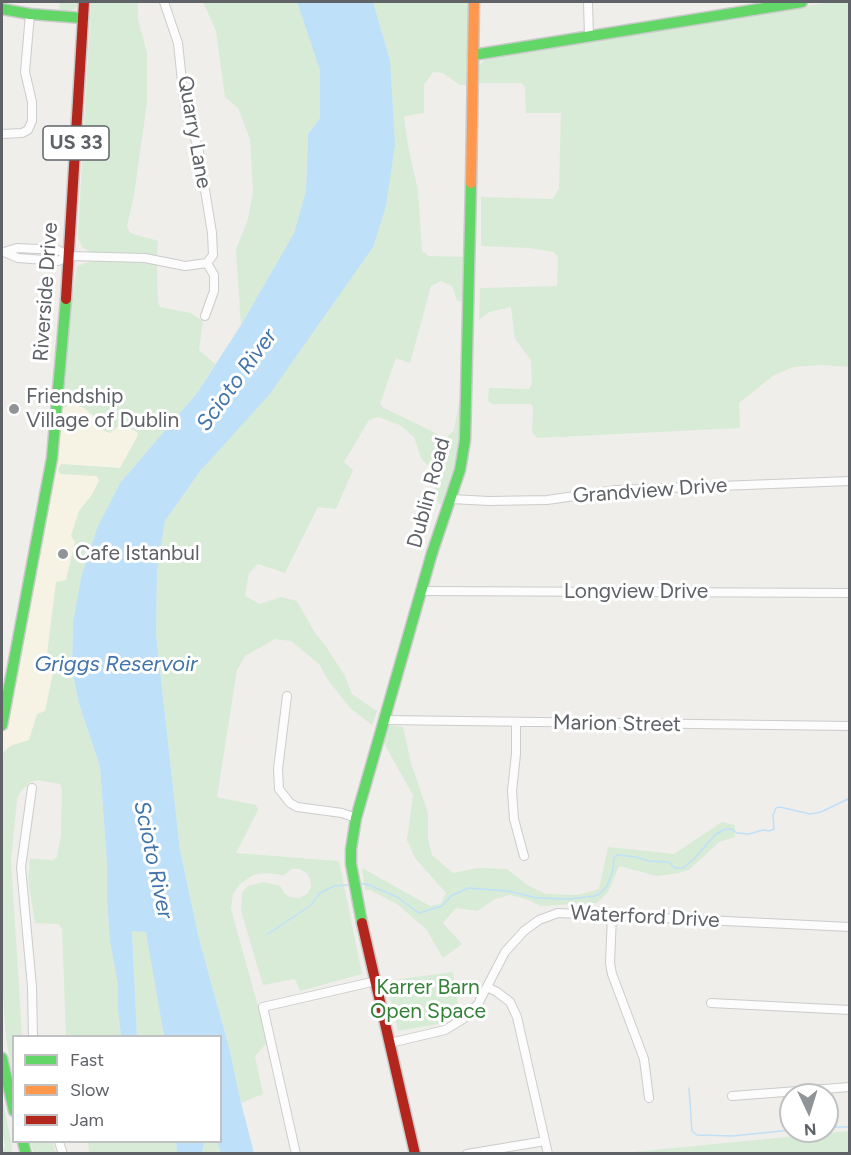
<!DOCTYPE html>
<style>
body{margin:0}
#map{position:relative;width:851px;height:1155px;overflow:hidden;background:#efeeea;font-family:Figtree,sans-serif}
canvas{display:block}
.frame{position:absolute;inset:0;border:3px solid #5f6368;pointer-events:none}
.legend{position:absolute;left:12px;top:1035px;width:210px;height:108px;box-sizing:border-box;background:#fff;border:2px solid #bfc1c3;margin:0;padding:8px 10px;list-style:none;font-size:18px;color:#5f6368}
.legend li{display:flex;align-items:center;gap:12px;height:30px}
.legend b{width:30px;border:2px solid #bfc1c3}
.north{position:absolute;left:779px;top:1083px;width:60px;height:60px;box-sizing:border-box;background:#fff;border:2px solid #bfc1c3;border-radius:50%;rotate:176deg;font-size:16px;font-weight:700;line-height:24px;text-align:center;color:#5f6368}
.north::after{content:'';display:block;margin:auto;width:21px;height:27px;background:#919496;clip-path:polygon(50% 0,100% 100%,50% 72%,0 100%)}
</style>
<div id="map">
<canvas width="851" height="1155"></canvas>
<div class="frame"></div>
<ul class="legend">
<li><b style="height:8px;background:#63d668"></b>Fast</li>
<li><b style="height:8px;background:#ff974d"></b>Slow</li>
<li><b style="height:8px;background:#b3261e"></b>Jam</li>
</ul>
<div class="north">N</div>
</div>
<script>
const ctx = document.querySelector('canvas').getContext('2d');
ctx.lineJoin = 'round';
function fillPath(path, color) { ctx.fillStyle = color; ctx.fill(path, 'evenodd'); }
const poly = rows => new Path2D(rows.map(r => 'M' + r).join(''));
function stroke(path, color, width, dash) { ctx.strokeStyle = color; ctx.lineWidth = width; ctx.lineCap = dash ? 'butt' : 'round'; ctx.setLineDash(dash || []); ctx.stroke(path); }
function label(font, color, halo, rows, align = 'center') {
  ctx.font = font + ' Figtree,sans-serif'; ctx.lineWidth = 6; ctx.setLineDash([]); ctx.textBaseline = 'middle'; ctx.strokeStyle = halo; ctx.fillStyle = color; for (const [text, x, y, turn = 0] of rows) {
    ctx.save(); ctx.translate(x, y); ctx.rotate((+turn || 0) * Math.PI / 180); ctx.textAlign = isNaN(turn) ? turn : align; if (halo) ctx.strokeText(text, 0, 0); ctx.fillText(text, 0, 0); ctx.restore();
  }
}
fillPath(poly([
 [73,404,84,408,97,419,104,431,110,433,120,424,137,432,138,435,120,468,61,464,61,474,98,476,99,481,91,496,79,511,71,535,75,542,66,580,55,663,45,712,37,714,30,740,10,746,2,753,2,718,63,408]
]), '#f7f3e4');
fillPath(poly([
 [60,2,79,2,76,8,68,12,59,11],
 [91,2,138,3,138,19,147,53,147,103,134,195,127,226,130,233,158,241,157,256,90,252,82,247,78,237],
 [203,2,297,2,320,71,320,118,308,134,306,191,294,233,241,325,236,250,248,219,253,192,250,139,238,108,225,97,216,31],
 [373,2,470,2,467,85,460,85,443,73,433,72,424,85,424,113,404,116,408,146,418,190,422,251,429,256,467,257,466,302,457,301,452,286,441,281,431,286,410,363,396,358,380,404,384,408,446,438,454,430,461,392,463,394,461,434,455,466,441,505,438,503,431,469,421,458,414,437,400,425,378,417,369,420,344,462,353,470,336,509,318,507,285,573,258,564,249,573,245,596,260,604,281,597,297,601,315,633,325,645,345,676,352,694,377,711,372,725,350,708,328,680,319,664,291,641,275,639,245,656,237,670,217,797,256,805,258,810,236,853,339,861,362,974,300,991,295,979,263,985,241,911,242,893,248,886,263,882,280,886,284,893,290,897,299,898,307,894,311,887,310,879,307,873,299,869,292,869,284,875,266,873,253,875,240,884,233,894,231,909,261,1017,266,1044,255,1056,263,1094,241,1103,229,1047,199,939,180,850,156,634,157,572,165,521,201,470,373,247,390,60],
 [831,2,849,2,849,367,822,365,794,367,774,375,739,403,740,428,537,438,532,432,533,407,531,404,493,404,488,401,489,388,529,389,532,383,531,360,515,339,511,307,489,312,479,320,480,288,557,286,558,258,554,252,529,248,481,246,481,197,553,199,559,188,561,113,526,113,525,87,521,83,477,83,478,67,487,57],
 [99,259,157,264,158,302,160,307,190,313,203,321,199,350,215,364,197,393,120,483,97,528,81,578,73,622,72,670,79,704,100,767,107,864,107,901,110,941,118,985,118,1011,121,1036,66,1036,62,929,59,924,35,923,28,879,30,859,53,860,57,857,61,835,62,790,60,784,37,780,30,782,21,791,17,799,11,861,22,1036,14,1036,13,1078,6,1039,2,980,2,766,3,753,10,746,29,740,37,714,45,711,55,663,47,654,56,582,66,580,75,542,71,536,79,511,91,496,99,481,97,476,60,474,58,469,61,464,120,468,138,435,137,432,121,424,110,433,104,431,97,419,84,408,73,404,63,408,71,308,77,266],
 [388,725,403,727,411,763,428,813,428,839,432,855,453,873,478,868,507,869,527,885,546,894,578,895,599,889,608,847,674,854,722,822,735,825,735,837,719,842,689,870,679,873,657,876,619,866,608,892,597,903,541,906,526,899,510,895,495,899,477,911,456,908,443,923,462,944,443,958,426,929,397,904,370,890,365,890,362,868,430,906,441,904,446,893,415,858,407,840,413,795,383,742],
 [132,930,147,932,164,1036,137,1036],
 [453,972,459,1012,444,1023,398,1031,386,981],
 [2,1096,11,1141,12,1153,2,1153,2,1149,5,1148,2,1123],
 [849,1131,849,1153,622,1153],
 [30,1142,52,1142,56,1153,34,1153],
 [88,1142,176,1142,177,1153,89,1153],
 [204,1142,217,1142,221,1153,202,1153]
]), '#d8ebd6');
fillPath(poly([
 [297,2,373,2,390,60,395,144,386,206,373,247,269,395,201,470,165,521,157,572,156,634,180,850,199,939,229,1047,241,1103,254,1153,221,1153,217,1142,220,1142,220,1036,164,1036,146,932,132,931,137,1036,121,1036,118,1011,118,985,110,941,107,901,107,864,100,767,79,704,72,670,73,622,81,578,97,528,120,483,197,393,241,325,294,233,306,191,308,134,320,118,320,71],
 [176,1142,204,1142,202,1153,177,1153]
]), '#bfe0f9');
stroke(poly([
 [359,883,369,885,397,897,419,913,442,906,451,896,468,888,508,891,537,898,570,899,594,896,600,894,607,886,613,870,614,857,618,855,636,857,648,861,669,862,675,868,683,868,694,859,715,835,723,830,731,829,737,833,749,834,763,830,769,831,774,829,773,815,776,808,780,807,810,814,821,812,850,798],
 [268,934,311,905,320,893,334,886,348,885],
 [689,1088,692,1131,697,1135,732,1136,791,1130],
 [827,1127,850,1127]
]), '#bfe0f9', 1.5);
const street = poly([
 [588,2,589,37],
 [2,134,22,133,28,130,32,121,32,102,25,72,30,14],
 [4,252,18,258,58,261,69,256,145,258,185,266,207,263,213,255,212,233,198,147,188,119,184,101,178,43,164,2],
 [4,252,17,248,58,250,69,256],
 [205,316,214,291,214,275,207,263],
 [451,499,489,501,547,500,616,490,850,481],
 [422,591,850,593],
 [287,696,278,769,279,789,290,803,297,807,342,813,356,818],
 [384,720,850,726],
 [516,723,516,754,512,791,514,819,524,856],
 [32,788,21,867,32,987,33,1036],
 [612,915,610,963,612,974,644,1059,649,1098],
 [487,987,497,992,510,1002,517,1017,548,1154],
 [711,1003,850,1010],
 [390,1043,445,1030,463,1019,478,1004,505,952,524,931,539,920,558,913,850,927],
 [732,1096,850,1087],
 [59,1142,63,1154],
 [296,1154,263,1007,376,981],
 [467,1154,545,1141]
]);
const fast = poly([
 [2,9,30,14,83,18],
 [473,55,802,2],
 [2,725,52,458,66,299],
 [362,923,351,864,351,849,356,818,432,553,460,470,465,440,471,183],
 [2,1058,14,1111],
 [23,1142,26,1154]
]);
const slow = poly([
 [471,183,474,2]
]);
const jam = poly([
 [66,299,84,2],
 [362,923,415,1154]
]);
stroke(street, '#cbcccc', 10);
stroke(fast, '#cacacb', 13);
stroke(slow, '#cacacb', 13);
stroke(jam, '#cacacb', 13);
stroke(street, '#fdfcfc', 8);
stroke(fast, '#63d668', 10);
stroke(slow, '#ff974d', 10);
stroke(jam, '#b3261e', 10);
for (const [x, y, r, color] of [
 [14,409,6,"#919496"],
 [63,554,6,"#919496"]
]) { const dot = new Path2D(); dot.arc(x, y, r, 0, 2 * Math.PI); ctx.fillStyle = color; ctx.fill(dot); stroke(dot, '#fff', 2); }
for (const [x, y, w] of [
 [76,143,66]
]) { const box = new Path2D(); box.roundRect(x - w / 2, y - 17, w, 34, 4.5); ctx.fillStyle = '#fff'; ctx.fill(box); stroke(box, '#5f6368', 1.5); }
label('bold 20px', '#5f6368', null, [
 ["US 33",76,143]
]);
label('21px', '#5f6368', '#fff', [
 ["Quarry Lane",194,132,80],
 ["Riverside Drive",46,292,-86],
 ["Grandview Drive",650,491,-4],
 ["Dublin Road",429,493,-75],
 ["Longview Drive",636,592],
 ["Marion Street",617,724,1],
 ["Waterford Drive",645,917,3]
]);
label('21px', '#5f6368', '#fff', [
 ["Friendship",26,397],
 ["Village of Dublin",26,421],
 ["Cafe Istanbul",75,554]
], 'left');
label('21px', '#348238', '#fff', [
 ["Karrer Barn",428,988],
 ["Open Space",428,1012]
]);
label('italic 22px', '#4174aa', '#fff', [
 ["Scioto River",237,380,-54],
 ["Griggs Reservoir",116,665],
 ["Scioto River",153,860,78]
]);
</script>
